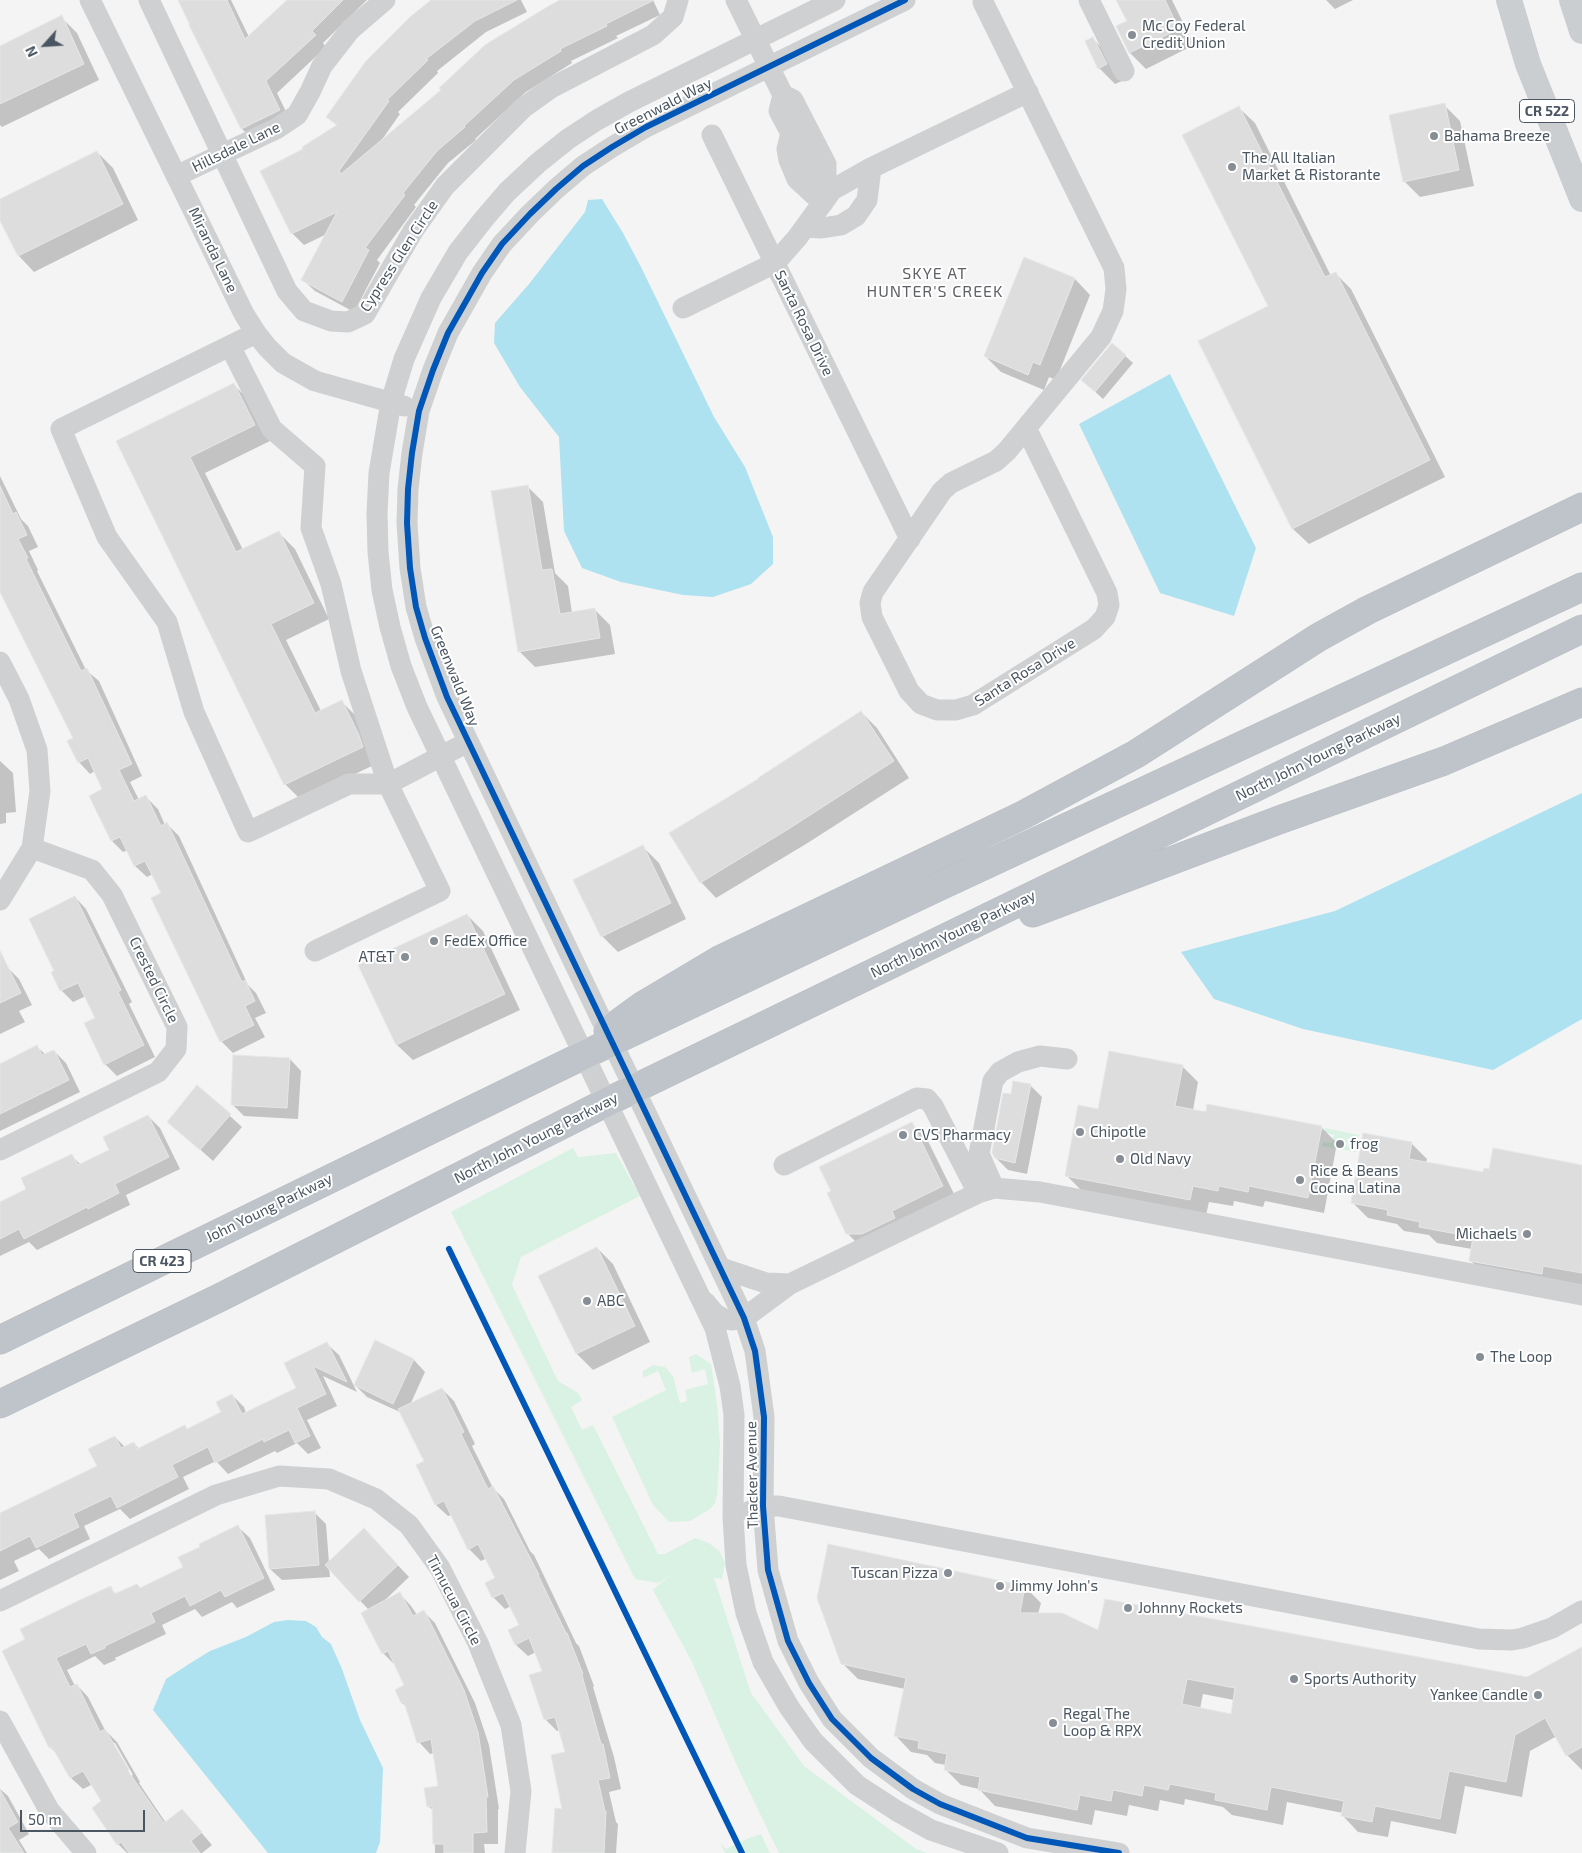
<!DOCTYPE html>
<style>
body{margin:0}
#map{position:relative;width:1582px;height:1853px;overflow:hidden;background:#f4f4f4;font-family:"Exo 2",sans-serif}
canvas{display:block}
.north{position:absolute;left:20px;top:20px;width:50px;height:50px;-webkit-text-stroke:4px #fff;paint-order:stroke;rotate:244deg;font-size:14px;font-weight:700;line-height:20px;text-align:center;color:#4a5661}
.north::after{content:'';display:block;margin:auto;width:18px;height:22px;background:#4a5661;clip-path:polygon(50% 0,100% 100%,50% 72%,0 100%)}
.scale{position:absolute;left:20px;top:1810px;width:125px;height:22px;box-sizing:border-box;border:2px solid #4a5661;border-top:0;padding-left:6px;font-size:15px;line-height:18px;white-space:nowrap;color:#4a5661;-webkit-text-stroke:4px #fff;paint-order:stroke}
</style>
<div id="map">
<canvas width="1582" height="1853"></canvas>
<div class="north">N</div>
<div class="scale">50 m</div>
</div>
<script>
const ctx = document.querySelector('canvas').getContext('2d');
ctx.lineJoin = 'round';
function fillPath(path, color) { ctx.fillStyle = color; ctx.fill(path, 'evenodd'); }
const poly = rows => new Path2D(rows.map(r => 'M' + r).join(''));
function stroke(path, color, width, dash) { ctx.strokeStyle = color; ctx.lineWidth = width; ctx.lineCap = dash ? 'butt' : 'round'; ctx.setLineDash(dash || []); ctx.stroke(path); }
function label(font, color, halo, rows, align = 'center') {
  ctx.font = font + ' "Exo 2",sans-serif'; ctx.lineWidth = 4; ctx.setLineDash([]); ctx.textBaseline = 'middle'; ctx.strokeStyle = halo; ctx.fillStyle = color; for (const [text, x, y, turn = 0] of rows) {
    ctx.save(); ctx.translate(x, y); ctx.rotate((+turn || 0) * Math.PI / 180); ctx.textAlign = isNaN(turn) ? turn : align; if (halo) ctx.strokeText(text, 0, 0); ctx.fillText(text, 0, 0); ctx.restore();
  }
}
fillPath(poly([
 [1325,1128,1359,1135,1358,1139,1348,1138,1347,1146,1356,1149,1356,1152,1322,1146,1323,1142,1332,1143,1334,1135,1324,1132],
 [573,1148,578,1157,616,1153,640,1196,521,1257,512,1285,558,1381,578,1393,582,1400,571,1407,582,1430,593,1425,658,1554,665,1554,695,1538,709,1543,720,1552,725,1563,722,1579,714,1578,751,1693,804,1766,916,1849,927,1853,779,1853,738,1768,692,1662,653,1590,671,1574,659,1583,635,1579,451,1212],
 [696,1354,711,1364,717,1404,720,1444,717,1495,715,1503,710,1509,690,1521,669,1522,653,1505,612,1417,666,1390,658,1371,643,1378,643,1371,653,1365,665,1367,673,1376,680,1403,687,1401,685,1390,708,1384,705,1369,692,1373,689,1357],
 [761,1834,770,1853,725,1853,720,1843,726,1849,749,1838]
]), '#d9f2e3');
fillPath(poly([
 [602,199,623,233,641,267,714,417,745,467,773,537,773,564,751,584,713,597,683,595,621,582,582,568,564,531,559,437,520,387,494,343,495,323,529,284,585,212,588,200],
 [1170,374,1256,548,1234,616,1160,593,1079,424],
 [1582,793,1582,1019,1493,1070,1303,1029,1214,999,1181,952,1335,911],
 [288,1620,306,1621,316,1627,322,1637,331,1644,342,1669,360,1720,383,1768,380,1842,376,1853,268,1853,153,1710,166,1679,189,1664,210,1651,246,1637,274,1622]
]), '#aee2f0');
fillPath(poly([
 [179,0,231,0,249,37,289,0,367,0,323,43,326,47,277,93,291,122,254,140,242,129,190,26,192,25],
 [433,0,521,0,527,12,486,32,437,71,438,73,398,112,400,114,381,141,563,0,653,0,660,15,616,36,618,38,571,61,572,63,526,92,475,139,476,140,448,163,414,205,416,207,377,260,380,263,354,312,315,291,303,280,327,234,304,245,292,233,305,149,338,126,328,116],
 [1118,0,1172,0,1194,45,1146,69,1130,53,1118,27,1128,21],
 [1326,0,1353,0,1335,9],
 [61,17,77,33,99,80,2,127,0,125,0,47],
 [1093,39,1109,55,1122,81,1115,84,1099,68],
 [1444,105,1460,121,1474,186,1420,197,1404,181],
 [1239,108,1255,123,1331,276,1335,273,1351,289,1445,477,1309,544,1293,529,1200,341,1270,307],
 [97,152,113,168,138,220,34,272,19,256,0,219,0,201],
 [1025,259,1075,279,1090,295,1056,380,1049,377,1044,390,1001,372,985,356],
 [1112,344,1133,363,1103,399,1091,388],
 [234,385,250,401,270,441,205,473,243,550,279,533,295,549,329,619,286,640,321,711,341,701,357,717,378,763,301,800,285,784,118,442],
 [0,476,21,519,28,526,38,547,29,551,38,570,37,571,86,670,99,681,142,776,130,782,139,800,146,797,158,809,165,825,167,824,179,836,248,985,256,993,266,1013,255,1018,265,1037,233,1053,221,1041,162,894,153,874,147,877,135,866,128,850,123,852,112,841,104,790,95,771,90,774,79,762,74,739,0,587],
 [527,486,543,502,555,573,568,586,572,613,594,609,610,625,615,654,535,667,519,651],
 [861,712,877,728,909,778,806,844,716,898,701,882,760,779],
 [0,761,13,773,16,812,6,813,6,823,0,824],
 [643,847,659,863,686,919,618,952,602,936],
 [75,897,86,909,132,1002,129,1004,155,1057,117,1076,105,1064,97,1019,86,996,73,1002,61,990,53,973,56,971],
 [467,915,483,931,520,1010,413,1060,397,1045,360,966],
 [7,967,19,979,32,1005,19,1011,25,1022,0,1034,0,970],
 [37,1047,46,1055,54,1051,66,1063,80,1092,0,1131,0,1065],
 [290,1059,301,1071,298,1119,244,1116,232,1104],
 [1182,1066,1198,1082,1193,1110,1321,1127,1337,1143,1324,1213,1265,1201,1263,1207,1234,1201,1233,1206,1209,1202,1206,1215,1082,1191,1066,1175,1099,1110],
 [1030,1085,1042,1097,1027,1174,1008,1170,996,1158,1012,1096],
 [198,1087,242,1127,213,1161,168,1121],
 [148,1116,160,1128,180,1169,126,1195,130,1205,37,1250,29,1242,0,1256,0,1203,28,1189,71,1155,81,1165,111,1151],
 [911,1123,927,1139,958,1202,863,1249,847,1233],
 [1411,1143,1427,1159,1426,1163,1484,1174,1582,1166,1582,1286,1486,1276,1470,1260,1472,1249,1437,1243,1429,1235,1404,1231,1397,1224,1368,1218,1352,1202],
 [597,1248,613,1264,650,1342,593,1370,577,1354,540,1276],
 [375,1342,414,1360,425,1372,410,1405,442,1389,454,1401,475,1444,472,1446,493,1488,504,1499,530,1551,534,1555,576,1643,579,1646,594,1686,593,1687,614,1757,621,1789,609,1792,616,1822,618,1824,616,1853,554,1853,564,1810,567,1753,560,1730,557,1731,545,1719,543,1671,536,1652,528,1656,516,1645,509,1631,520,1625,511,1606,505,1609,494,1598,486,1584,497,1578,487,1558,481,1561,469,1549,452,1515,448,1516,436,1505,417,1466,426,1462,402,1413,367,1397,355,1385],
 [327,1344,339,1355,357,1392,323,1376,337,1406,307,1420,321,1448,308,1454,297,1443,277,1453,275,1451,228,1474,216,1461,183,1477,189,1489,130,1519,120,1509,84,1526,90,1539,49,1559,39,1549,14,1561,19,1571,0,1580,0,1514,99,1467,115,1437,125,1447,134,1443,139,1449,187,1430,223,1412,232,1395,244,1407,246,1413,297,1388],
 [314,1512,326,1524,329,1563,376,1542,409,1577,383,1602,400,1594,411,1606,417,1615,424,1612,435,1623,475,1703,489,1745,499,1809,498,1809,498,1844,484,1844,485,1853,435,1853,434,1811,428,1806,440,1787,435,1753,430,1754,419,1742,407,1707,402,1703,396,1691,406,1686,395,1665,383,1653,369,1610,329,1568,330,1577,282,1580,270,1569],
 [238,1527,250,1538,275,1590,237,1608,232,1602,202,1617,195,1609,162,1625,166,1634,115,1658,116,1660,104,1665,95,1656,67,1670,75,1686,77,1685,88,1697,105,1730,117,1742,140,1782,139,1783,166,1823,182,1810,212,1845,202,1853,127,1853,118,1844,103,1801,93,1784,83,1789,71,1778,57,1754,51,1748,4,1651,27,1640,110,1588,117,1595,137,1585,141,1589,185,1568,202,1547],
 [112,1743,115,1743,133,1775,131,1776],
 [829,1546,1025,1587,1041,1603,1038,1614,1099,1632,1527,1678,1582,1648,1582,1770,1567,1755,1557,1736,1530,1751,1522,1797,1465,1786,1456,1834,1391,1821,1388,1837,1358,1832,1343,1816,1343,1813,1287,1802,1283,1825,1232,1815,1223,1807,1185,1799,1184,1805,1160,1800,1158,1811,1129,1805,1127,1816,1095,1810,1092,1825,995,1806,979,1789,961,1785,945,1769,946,1765,935,1763,927,1755,911,1752,896,1736,905,1689,858,1679,842,1663],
 [1203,1694,1234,1700,1232,1715,1200,1709],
 [0,1789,8,1796,29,1834,19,1840,27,1853,0,1853]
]), '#0003');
const building = poly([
 [178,0,227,0,245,39,287,0,343,0,312,31,316,35,266,81,280,110,241,129,189,25,190,25,178,0],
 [431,0,517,0,475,21,426,59,428,60,387,100,389,101,339,171,341,174,441,90,439,88,485,45,547,7,560,0,654,0,606,24,607,26,560,49,561,51,514,80,464,126,465,127,437,151,403,193,405,195,365,248,369,250,342,302,301,280,337,212,291,234,260,171,303,149,302,147,337,125,326,117,366,61,410,17,431,0],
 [1116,0,1165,0,1179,29,1129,53,1116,26,1127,21,1116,0],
 [62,15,84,64,0,104,0,46,62,15],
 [1093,37,1107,64,1098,69,1085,41,1093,37],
 [1445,103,1459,170,1403,182,1389,115,1445,103],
 [1239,106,1325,277,1336,272,1430,460,1292,529,1198,341,1268,306,1182,135,1239,106],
 [97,151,123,204,18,256,0,221,0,199,97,151],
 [1024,257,1075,278,1040,365,1033,362,1028,375,984,356,1024,257],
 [1112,343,1126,355,1095,392,1081,380,1112,343],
 [234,383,255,425,190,457,236,552,279,531,314,603,271,624,315,713,342,700,359,735,363,747,284,785,116,441,234,383],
 [528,485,542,570,552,569,560,614,595,608,600,638,518,652,491,491,528,485],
 [0,486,13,514,16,512,27,535,18,539,28,558,26,559,81,671,87,668,132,764,119,770,134,801,146,795,161,826,167,822,242,982,245,980,255,1001,245,1006,254,1025,220,1042,151,898,161,893,145,861,134,866,120,837,111,841,89,796,102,789,88,758,78,763,67,741,73,738,0,592,0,486],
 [861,711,894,761,790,828,700,883,669,833,758,779,758,778,861,711],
 [643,845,671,903,601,937,573,880,643,845],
 [75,896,121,990,118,992,144,1045,104,1065,84,1023,95,1018,78,983,60,991,51,972,54,971,29,919,75,896],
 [467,914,505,994,396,1045,358,965,467,914],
 [0,951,21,993,0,1003,0,951],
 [37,1045,42,1055,54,1050,69,1080,0,1114,0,1064,37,1045],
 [1109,1051,1183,1065,1175,1106,1206,1112,1207,1104,1322,1126,1308,1198,1249,1186,1248,1192,1219,1186,1218,1191,1193,1186,1190,1200,1065,1176,1078,1105,1098,1109,1109,1051],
 [233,1055,290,1058,287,1108,231,1105,233,1055],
 [1013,1081,1031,1084,1015,1163,995,1158,992,1153,1003,1093,1011,1094,1013,1081],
 [197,1085,231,1114,200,1150,167,1122,197,1085],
 [148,1115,169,1157,115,1184,119,1193,88,1209,87,1207,24,1239,19,1229,0,1239,0,1202,26,1189,21,1178,72,1154,78,1165,109,1150,103,1137,148,1115],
 [912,1122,943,1186,892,1211,895,1218,862,1234,846,1234,827,1193,831,1191,819,1167,912,1122],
 [1363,1133,1412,1142,1409,1159,1483,1172,1484,1168,1489,1169,1493,1148,1582,1165,1582,1273,1543,1266,1542,1274,1469,1261,1473,1237,1419,1227,1420,1222,1387,1215,1388,1210,1351,1203,1363,1133],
 [597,1247,635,1326,576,1354,538,1276,597,1247],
 [375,1340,414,1359,393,1404,354,1385,375,1340],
 [327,1342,347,1382,313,1366,326,1394,297,1408,310,1436,295,1443,289,1430,264,1442,263,1439,215,1463,208,1447,172,1465,178,1477,156,1488,117,1508,111,1496,73,1514,79,1527,36,1548,30,1536,0,1551,0,1513,97,1466,88,1449,115,1436,121,1448,134,1442,137,1449,185,1425,187,1429,221,1412,216,1402,232,1394,242,1414,296,1388,284,1363,327,1342],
 [442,1388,464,1432,461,1434,488,1489,493,1486,539,1575,538,1575,566,1633,567,1633,583,1674,582,1675,601,1744,603,1744,610,1778,598,1780,605,1811,606,1811,604,1853,552,1853,555,1808,562,1809,551,1755,565,1752,555,1717,544,1720,529,1675,542,1671,529,1638,515,1645,508,1630,519,1625,503,1593,492,1598,485,1583,495,1578,478,1544,468,1550,444,1501,435,1505,416,1465,424,1461,398,1409,442,1388],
 [315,1511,319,1565,269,1569,265,1515,315,1511],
 [238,1525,264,1578,225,1597,221,1590,190,1606,185,1596,151,1613,155,1622,105,1646,105,1648,91,1654,86,1644,56,1658,70,1687,77,1684,100,1732,105,1729,129,1770,128,1771,164,1823,182,1809,202,1832,191,1841,200,1853,129,1853,121,1842,117,1845,92,1808,101,1801,83,1771,70,1778,52,1747,49,1748,2,1651,25,1639,20,1629,82,1599,111,1586,114,1594,137,1584,140,1588,183,1567,178,1557,200,1547,199,1544,238,1525],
 [364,1528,398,1565,359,1602,325,1565,364,1528],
 [828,1544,1025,1586,1020,1613,1062,1613,1098,1630,1105,1599,1527,1677,1582,1647,1582,1747,1566,1756,1545,1718,1515,1735,1506,1782,1449,1771,1440,1819,1375,1806,1372,1822,1341,1816,1344,1801,1271,1787,1267,1810,1215,1800,1216,1793,1170,1784,1168,1790,1144,1785,1142,1796,1113,1790,1111,1801,1080,1795,1077,1810,978,1790,980,1777,944,1770,947,1754,918,1748,919,1741,894,1736,906,1678,841,1664,817,1598,828,1544],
 [1187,1679,1235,1688,1231,1714,1182,1704,1187,1679],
 [400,1592,413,1616,424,1610,464,1690,478,1732,488,1797,486,1797,487,1832,473,1833,473,1853,444,1853,444,1844,433,1844,432,1806,427,1807,424,1788,438,1786,431,1739,417,1743,404,1702,401,1703,395,1690,404,1685,388,1651,382,1654,361,1613,400,1592],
 [0,1790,18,1822,8,1828,24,1853,0,1853,0,1790]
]);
fillPath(building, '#ddddde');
stroke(building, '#e5e6e7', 1);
const highway = poly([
 [1033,913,1279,820,1444,761,1582,702],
 [608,1031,642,1006,721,959,1023,815,1136,754,1319,637,1368,610,1582,507],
 [0,1340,584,1055,934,889,1582,587],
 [0,1404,219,1298,607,1102,1582,629]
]);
stroke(highway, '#b9bec3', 29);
stroke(poly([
 [90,0,244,314,256,333,267,347,283,363,315,381,404,406],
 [149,0,287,291,304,311,331,321,348,322,365,314,413,231,445,186,523,108,551,88,653,35,673,17,678,0],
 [736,0,783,95,793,100,826,164,826,178,832,190],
 [835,0,629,102,597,120,568,139,538,163,507,192,483,220,458,252,431,298,404,359,391,402,379,473,377,513,378,552,382,590,390,627,401,666,417,707,715,1328,730,1386,734,1415,733,1517,736,1565,746,1613,763,1662,789,1707,813,1741,857,1785,897,1811,931,1830,998,1853],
 [905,0,646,127,612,147,583,166,556,189,530,214,502,244,482,273,448,333,433,370,419,411,412,453,408,489,407,523,410,568,416,607,425,638,447,697,744,1318,755,1351,764,1417,763,1506,768,1570,788,1641,809,1683,832,1719,871,1758,913,1789,940,1804,1027,1838,1119,1853],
 [1089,0,1124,71],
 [983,2,1114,268,1116,289,1113,311,1101,337,1026,428,1007,451,996,461,951,483,942,491,873,592,870,603,872,617,909,691,921,704,937,710,956,710,973,705,1094,629,1105,617,1109,605,1107,593,1026,428],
 [783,95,779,111,813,174,826,178],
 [791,133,787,149,789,160,797,179,823,203],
 [712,135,910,539],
 [176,176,276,129,297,115,310,92,322,66,350,30,385,0],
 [806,227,822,228,841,225,856,216,867,200,871,168],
 [683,308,775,263,797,238,832,190,871,168,1028,92],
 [256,333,61,429,107,537,167,622,194,712,248,832,349,784,388,784,468,742],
 [230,346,272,429,315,466,311,528,331,584,351,671,388,784,440,891,315,951],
 [0,662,19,699,37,750,40,791,32,848,0,900],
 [0,1150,158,1072,176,1049,177,1027,112,895,92,870,32,848],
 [784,1165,917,1098,927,1099,933,1106,978,1193],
 [994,1188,979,1154,993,1081,1000,1072,1018,1062,1040,1056,1067,1059],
 [721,1268,766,1283,790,1284],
 [705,1302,715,1314,724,1319,733,1320,744,1318,790,1284,978,1193,994,1188,1040,1192,1582,1295],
 [750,1511,763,1506,779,1506,1479,1639,1512,1640,1523,1638,1552,1628,1582,1611],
 [0,1601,216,1495,279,1476,329,1479,376,1499,409,1525,440,1568,478,1643,511,1725,521,1791,515,1853],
 [0,1721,49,1810,86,1853]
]), '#ced0d2', 21);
stroke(poly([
 [1509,0,1528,64,1582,199],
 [1572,0,1582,31]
]), '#caced1', 26);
stroke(highway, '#bec4c9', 28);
stroke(poly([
 [905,0,646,127,612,147,583,166,556,189,530,214,502,244,482,273,448,333,433,370,419,411,412,453,408,489,407,523,410,568,416,607,425,638,447,697,744,1318,755,1351,764,1417,763,1506,768,1570,788,1641,809,1683,832,1719,871,1758,913,1789,940,1804,1027,1838,1119,1853],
 [449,1249,742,1853]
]), '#0057b8', 6);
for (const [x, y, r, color] of [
 [1132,35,5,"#868d94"],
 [1434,136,5,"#868d94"],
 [1232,167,5,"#868d94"],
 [434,941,5,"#868d94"],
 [405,957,5,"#868d94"],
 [1080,1132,5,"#868d94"],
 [903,1135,5,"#868d94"],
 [1340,1144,5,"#868d94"],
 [1120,1159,5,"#868d94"],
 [1300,1180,5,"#868d94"],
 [1527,1234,5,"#868d94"],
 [587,1301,5,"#868d94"],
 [1480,1357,5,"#868d94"],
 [948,1573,5,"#868d94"],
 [1000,1586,5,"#868d94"],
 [1128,1608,5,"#868d94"],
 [1294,1679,5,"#868d94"],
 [1538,1695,5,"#868d94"],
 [1053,1723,5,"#868d94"]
]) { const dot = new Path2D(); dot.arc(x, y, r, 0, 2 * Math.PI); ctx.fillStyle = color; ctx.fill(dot); stroke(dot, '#fff', 2); }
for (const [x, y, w] of [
 [1547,111,55],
 [162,1261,58]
]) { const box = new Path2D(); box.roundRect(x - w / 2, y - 11.5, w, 23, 4); ctx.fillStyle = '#fff'; ctx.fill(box); stroke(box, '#4a5661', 1); }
label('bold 14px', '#4a5661', null, [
 ["CR 522",1547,111],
 ["CR 423",162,1261]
]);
label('15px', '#4a5661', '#fff', [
 ["Mc Coy Federal",1142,26],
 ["Credit Union",1142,43],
 ["Bahama Breeze",1444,136],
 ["The All Italian",1242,158],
 ["Market & Ristorante",1242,175],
 ["FedEx Office",444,941],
 ["AT&T",395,957,"right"],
 ["Chipotle",1090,1132],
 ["CVS Pharmacy",913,1135],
 ["frog",1350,1144],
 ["Old Navy",1130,1159],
 ["Rice & Beans",1310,1171],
 ["Cocina Latina",1310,1188],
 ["Michaels",1517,1234,"right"],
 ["ABC",597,1301],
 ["The Loop",1490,1357],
 ["Tuscan Pizza",938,1573,"right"],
 ["Jimmy John's",1010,1586],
 ["Johnny Rockets",1138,1608],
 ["Sports Authority",1304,1679],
 ["Yankee Candle",1528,1695,"right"],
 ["Regal The",1063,1714],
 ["Loop & RPX",1063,1731]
], 'left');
label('15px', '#4a5661', '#fff', [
 ["Greenwald Way",663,106,-27],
 ["Hillsdale Lane",236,147,-26],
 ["Miranda Lane",213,250,64],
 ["Cypress Glen Circle",399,256,-57],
 ["Santa Rosa Drive",804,323,64],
 ["Santa Rosa Drive",1025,672,-32],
 ["Greenwald Way",455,676,68],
 ["North John Young Parkway",1318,757,-26],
 ["North John Young Parkway",953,934,-26],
 ["Crested Circle",154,980,64],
 ["North John Young Parkway",536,1138,-27],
 ["John Young Parkway",269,1208,-26],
 ["Thacker Avenue",752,1475,-91],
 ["Timucua Circle",454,1600,62]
]);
ctx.letterSpacing = '1px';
label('16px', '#5f6368', '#fff', [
 ["SKYE AT",935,274],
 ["HUNTER'S CREEK",935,292]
]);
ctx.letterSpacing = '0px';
</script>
